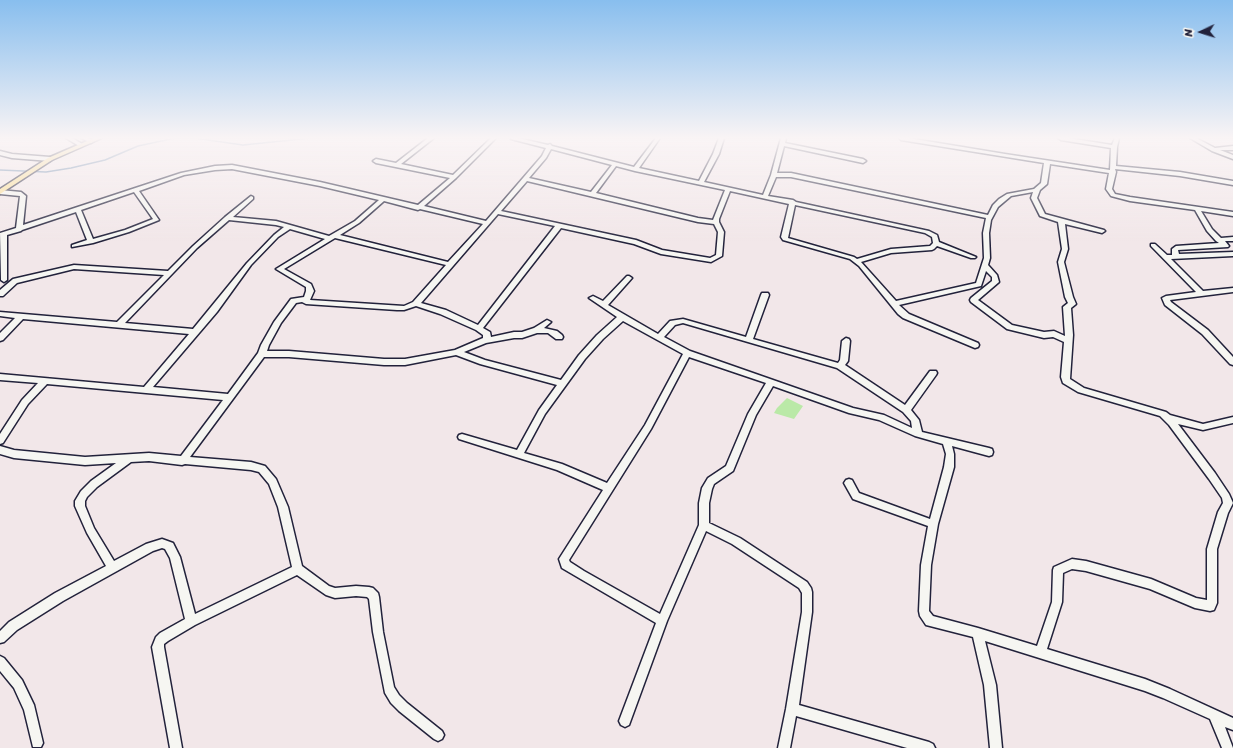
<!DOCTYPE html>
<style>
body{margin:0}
#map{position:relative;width:1233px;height:748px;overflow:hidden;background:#f2e7e9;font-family:Sriracha,sans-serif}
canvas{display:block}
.north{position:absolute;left:1181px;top:12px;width:40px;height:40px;-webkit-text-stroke:3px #f6f6f2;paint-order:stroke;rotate:266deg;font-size:11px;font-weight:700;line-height:16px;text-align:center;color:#22223b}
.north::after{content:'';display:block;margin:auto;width:14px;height:18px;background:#22223b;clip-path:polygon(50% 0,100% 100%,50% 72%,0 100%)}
</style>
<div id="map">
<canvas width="1233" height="748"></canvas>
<div class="north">N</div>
</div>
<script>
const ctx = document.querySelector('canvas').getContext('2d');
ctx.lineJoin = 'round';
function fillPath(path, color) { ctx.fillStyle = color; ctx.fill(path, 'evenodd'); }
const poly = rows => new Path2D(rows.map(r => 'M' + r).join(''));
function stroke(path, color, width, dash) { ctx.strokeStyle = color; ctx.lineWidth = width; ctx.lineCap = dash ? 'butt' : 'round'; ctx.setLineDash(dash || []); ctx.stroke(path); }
fillPath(poly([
 [787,398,803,406,794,419,774,413,777,408]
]), '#bae9a7');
stroke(poly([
 [0,170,46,172,71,168,105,160,138,146,175,138,194,138,243,145,311,138]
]), '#6988ab', 1.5);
const minor = poly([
 [66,138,72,138,84,145,79,146,66,138],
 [81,138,88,138,94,141,91,143,81,138],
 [428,138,434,138,401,164,453,175,491,138,496,138,456,178,424,206,486,221,542,156,546,148,511,139,511,138,518,138,548,145,550,144,552,146,634,167,656,138,660,138,639,168,699,181,713,154,719,138,724,138,719,154,704,182,763,195,771,175,781,138,786,138,785,143,863,159,866,161,863,163,784,146,777,173,791,173,988,215,993,205,999,199,1007,194,1034,189,1041,183,1044,163,901,140,899,138,908,138,1005,154,1110,170,1111,148,1061,140,1058,138,1068,138,1112,145,1115,138,1119,138,1117,147,1116,166,1180,172,1233,181,1233,185,1180,176,1115,169,1116,172,1112,189,1115,194,1130,197,1233,212,1233,216,1201,211,1212,229,1221,238,1233,237,1233,241,1225,241,1229,246,1228,247,1178,250,1179,254,1233,252,1233,256,1171,259,1203,291,1233,288,1233,292,1170,300,1171,302,1208,330,1233,357,1233,365,1230,364,1202,334,1165,305,1162,298,1166,296,1196,292,1151,246,1151,244,1155,244,1167,255,1172,255,1172,249,1176,246,1219,243,1216,241,1207,231,1195,210,1130,201,1111,196,1106,189,1109,173,1050,164,1047,184,1040,190,1037,198,1045,214,1104,230,1105,231,1102,233,1065,224,1068,249,1064,262,1073,297,1076,304,1071,308,1073,335,1070,379,1084,388,1166,412,1170,415,1203,424,1233,417,1233,423,1203,430,1178,424,1215,473,1229,494,1233,503,1228,513,1217,549,1217,603,1214,610,1210,611,1195,608,1150,589,1086,571,1072,569,1063,573,1062,602,1047,649,1145,679,1170,689,1233,718,1233,730,1225,727,1233,748,1222,748,1210,719,1163,698,1145,691,985,641,996,685,1002,748,990,748,984,685,973,637,930,626,926,625,920,616,919,611,921,565,928,526,853,499,844,483,846,480,849,479,852,480,859,493,930,519,944,467,946,454,943,444,915,436,879,420,849,413,773,386,756,415,733,471,714,484,712,489,709,503,709,523,740,538,807,582,811,588,812,592,812,612,799,705,929,742,933,744,935,748,907,748,796,716,790,748,778,748,786,709,802,612,802,593,799,588,732,544,706,531,667,621,629,725,625,727,621,725,619,721,656,623,562,568,559,559,603,490,557,470,459,439,458,437,459,435,462,434,517,450,539,410,557,385,480,364,456,355,405,365,384,365,289,357,264,357,190,457,251,462,265,466,276,479,288,507,302,566,329,586,335,588,356,586,369,587,373,588,378,593,379,597,383,632,394,687,399,695,407,703,442,731,444,735,442,739,438,741,434,739,399,711,391,703,385,693,373,632,369,599,367,597,356,596,335,598,326,595,297,575,195,625,168,641,164,644,164,647,182,748,170,748,152,647,156,637,160,633,185,619,170,558,165,549,162,548,153,551,63,601,17,630,4,642,0,643,0,631,9,622,55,593,106,566,87,533,75,506,75,501,81,491,91,481,116,463,85,465,14,458,0,454,0,446,14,450,85,457,149,453,181,456,223,400,47,384,28,404,3,443,0,444,0,434,22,400,38,383,0,380,0,374,144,387,189,334,23,319,3,340,0,341,0,333,15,318,0,316,0,312,117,322,164,275,74,269,17,283,3,296,0,296,0,290,13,279,74,265,168,271,193,246,225,217,251,196,253,197,253,199,233,217,276,221,329,236,355,221,379,200,320,186,232,169,215,170,184,175,139,191,159,220,129,232,93,243,72,247,72,245,87,240,76,212,22,230,21,231,7,235,7,280,4,282,1,280,0,233,16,228,20,196,0,194,0,190,21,192,26,196,23,225,181,173,215,166,232,165,320,182,418,205,450,178,376,163,373,161,376,159,396,163,428,138],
 [551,149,612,165,591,192,529,178,546,158,551,149],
 [616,166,635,171,725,190,713,220,698,218,596,193,616,166],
 [776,177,791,177,986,218,983,233,984,258,976,283,896,301,861,262,891,253,932,250,934,249,937,246,971,258,975,258,976,257,939,242,937,235,929,231,796,202,793,200,768,196,776,177],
 [527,181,698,222,714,224,718,232,716,255,710,258,662,250,636,240,501,211,527,181],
 [730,191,789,204,781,237,783,240,850,259,859,266,898,314,903,318,975,348,978,347,979,345,978,343,909,314,899,305,981,286,986,271,992,277,992,281,971,298,970,300,971,302,1007,329,1044,338,1053,337,1064,342,1061,377,1063,383,1078,392,1160,416,1169,425,1209,479,1222,498,1223,503,1218,512,1207,549,1207,600,1196,598,1151,579,1086,561,1072,559,1054,567,1053,570,1052,602,1037,646,978,628,933,616,929,611,931,565,938,524,954,467,954,454,952,446,989,456,992,455,993,452,992,449,989,448,922,432,919,420,911,410,936,375,937,373,936,371,930,371,905,405,845,365,848,361,850,341,849,339,846,338,842,341,840,360,838,363,753,339,769,295,768,293,762,293,761,295,746,337,683,319,670,321,658,334,608,305,632,278,629,276,627,276,603,301,593,296,589,298,617,317,597,335,579,355,561,380,485,360,464,352,486,343,514,338,522,338,537,333,548,333,556,339,562,339,563,337,562,335,557,331,544,328,551,322,547,320,534,328,522,332,514,332,491,337,490,332,483,328,561,228,634,244,661,254,711,262,722,256,724,232,719,222,719,219,730,191],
 [134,192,153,219,125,230,93,239,81,210,134,192],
 [1033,192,1031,198,1040,216,1058,222,1062,249,1058,262,1065,297,1068,303,1063,307,1065,336,1054,331,1044,332,1012,325,978,300,999,282,997,275,988,265,990,258,989,233,991,220,998,207,1011,196,1033,192],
 [384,201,418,210,420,209,483,224,448,262,340,235,359,223,384,201],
 [795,205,925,233,932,237,933,243,930,246,891,249,857,259,854,257,788,238,795,205],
 [498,214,555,226,478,325,446,310,421,303,498,214],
 [229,220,276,225,284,227,274,235,247,263,193,329,125,323,197,248,229,220],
 [290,229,325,239,276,269,306,287,306,291,304,297,291,299,274,322,261,345,258,353,228,394,153,387,217,312,251,265,278,237,290,229],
 [335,238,446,265,413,302,404,306,310,300,314,291,311,284,284,269,335,238],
 [302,302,306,304,397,310,404,310,416,306,440,314,476,330,483,335,483,338,455,350,405,359,384,359,289,351,267,351,269,345,281,323,296,303,302,302],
 [623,321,683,354,645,425,607,483,562,464,524,453,545,414,585,359,603,339,623,321],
 [683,323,837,368,903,412,911,421,912,428,884,415,853,408,690,351,664,337,675,325,683,323],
 [689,357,766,383,748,414,726,466,708,478,702,488,699,503,699,525,660,614,584,571,570,562,569,560,651,429,689,357],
 [149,461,182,465,185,464,251,470,259,472,269,484,278,507,292,567,195,614,180,557,173,543,162,539,146,544,114,561,94,528,85,506,85,501,87,497,97,487,131,462,149,461],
 [1190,138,1196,138,1215,148,1233,146,1233,150,1220,150,1233,155,1233,159,1212,151,1190,138],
 [0,151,12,154,50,157,53,159,50,161,12,158,0,155,0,151],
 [0,656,4,658,22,680,34,705,43,743,41,747,33,747,24,710,14,688,0,671,0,656]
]);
const major = poly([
 [94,138,102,138,52,160,0,194,0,189,48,158,94,138]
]);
stroke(minor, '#22223b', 3);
stroke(major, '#22223b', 3);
fillPath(minor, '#f6f6f2');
fillPath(major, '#fadf96');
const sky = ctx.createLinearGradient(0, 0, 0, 242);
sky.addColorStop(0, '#88beee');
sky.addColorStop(0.57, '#f9f4f5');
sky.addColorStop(1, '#f9f4f500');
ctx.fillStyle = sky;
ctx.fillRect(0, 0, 1233, 242);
</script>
